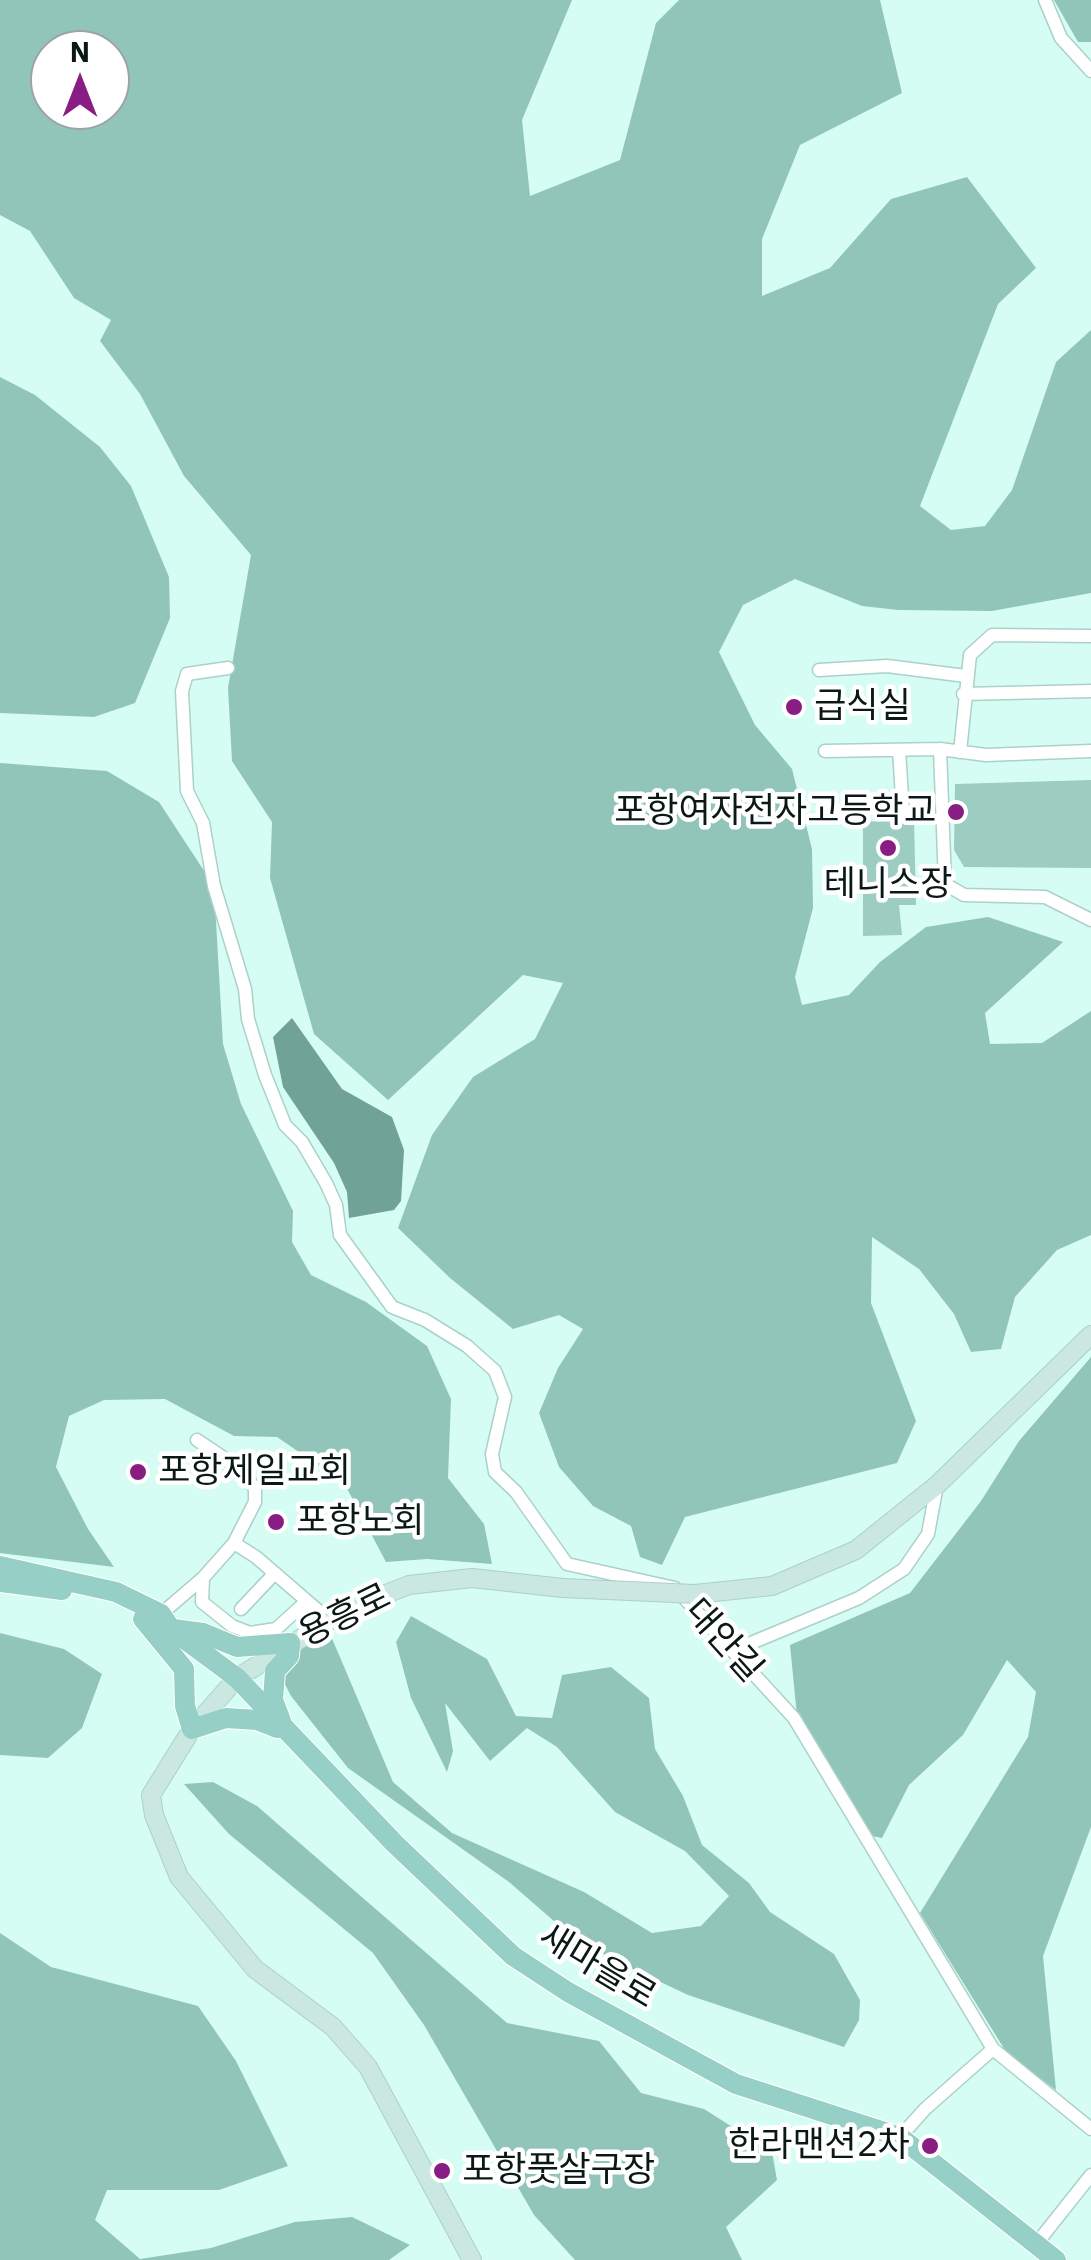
<!DOCTYPE html>
<meta charset="utf-8">
<style>
body{margin:0}
#map{position:relative;width:1091px;height:2260px;overflow:hidden;background:#d6fdf4;font-family:"IBM Plex Sans",sans-serif}
canvas{display:block}
.north{position:absolute;left:30px;top:30px;width:100px;height:100px;box-sizing:border-box;background:#fff;border:2px solid #9da3a2;border-radius:50%;rotate:0deg;font-size:28px;font-weight:700;line-height:40px;text-align:center;color:#0b1916}
.north::after{content:'';display:block;margin:auto;width:35px;height:45px;background:#881e84;clip-path:polygon(50% 0,100% 100%,50% 72%,0 100%)}
</style>
<div id="map">
<canvas width="1091" height="2260"></canvas>
<div class="north">N</div>
</div>
<script>
const ctx = document.querySelector('canvas').getContext('2d');
ctx.lineJoin = 'round';
function fillPath(path, color) { ctx.fillStyle = color; ctx.fill(path, 'evenodd'); }
const poly = rows => new Path2D(rows.map(r => 'M' + r).join(''));
function stroke(path, color, width, dash) { ctx.strokeStyle = color; ctx.lineWidth = width; ctx.lineCap = dash ? 'butt' : 'round'; ctx.setLineDash(dash || []); ctx.stroke(path); }
function label(font, color, halo, rows, align = 'center') {
  ctx.font = font + ' "IBM Plex Sans","Noto Sans KR",sans-serif'; ctx.lineWidth = 9; ctx.setLineDash([]); ctx.textBaseline = 'middle'; ctx.strokeStyle = halo; ctx.fillStyle = color; for (const [text, x, y, turn = 0] of rows) {
    ctx.save(); ctx.translate(x, y); ctx.rotate((+turn || 0) * Math.PI / 180); ctx.textAlign = isNaN(turn) ? turn : align; if (halo) ctx.strokeText(text, 0, 0); ctx.fillText(text, 0, 0); ctx.restore();
  }
}
fillPath(poly([
 [1091,780,1091,868,964,867,954,850,955,784],
 [914,819,916,905,899,905,902,935,863,936,863,822]
]), '#9dccc1');
fillPath(poly([
 [0,0,572,0,522,120,530,196,620,160,656,23,679,0,880,0,902,93,800,145,762,239,762,296,830,268,891,199,967,177,1036,268,998,304,920,506,951,530,985,526,1012,490,1056,362,1091,330,1091,593,992,611,898,610,862,606,795,579,743,605,719,652,755,725,792,769,812,849,813,908,795,977,802,1005,849,995,880,962,926,927,988,917,1063,942,985,1013,990,1044,1042,1043,1091,1011,1091,1235,1057,1250,1015,1297,1001,1349,971,1352,954,1314,919,1269,872,1237,871,1303,916,1421,897,1463,685,1517,662,1565,640,1557,631,1526,593,1506,559,1467,539,1413,558,1368,583,1329,559,1315,513,1329,450,1278,398,1228,432,1135,473,1077,535,1039,563,983,523,975,388,1100,314,1034,270,878,272,822,232,761,228,688,251,555,184,476,140,394,100,341,111,320,74,298,30,231,0,215],
 [50,50,110,50,110,110,50,110],
 [1054,0,1091,0,1091,42,1078,42],
 [0,377,35,395,100,447,131,486,169,577,170,618,135,703,94,717,0,713],
 [0,763,107,771,159,802,214,886,223,1044,241,1104,293,1211,292,1242,311,1275,366,1302,427,1346,451,1399,448,1478,484,1524,492,1564,427,1559,386,1562,344,1483,277,1437,234,1436,165,1399,104,1400,69,1416,56,1467,88,1529,114,1567,0,1553],
 [1091,1357,1091,1827,1043,1956,1056,2090,1008,2055,920,1913,1028,1737,1036,1692,1007,1660,963,1735,909,1785,882,1838,872,1836,797,1716,790,1645,910,1593,981,1501,1019,1441],
 [411,1616,487,1659,516,1716,552,1718,562,1675,611,1667,649,1698,655,1749,683,1796,702,1845,749,1883,770,1912,834,1954,860,2000,859,2020,844,2047,688,1995,614,1960,570,1935,509,1882,348,1768,291,1696,271,1657,297,1638,331,1636,393,1782,452,1833,584,1892,652,1933,701,1926,729,1896,685,1851,615,1812,557,1747,527,1728,490,1761,445,1703,453,1751,447,1772,411,1698,396,1642],
 [0,1633,64,1649,102,1674,82,1728,48,1758,0,1755],
 [213,1782,257,1806,507,2023,599,2041,641,2093,704,2109,772,2152,777,2180,726,2227,742,2260,575,2260,534,2215,424,2025,373,1953,229,1834,184,1784],
 [0,1933,51,1967,198,2006,236,2061,288,2166,219,2190,107,2190,95,2220,140,2259,211,2248,295,2222,352,2217,410,2245,389,2260,0,2260]
]), '#92c5ba');
fillPath(poly([
 [292,1018,342,1089,392,1117,404,1150,401,1201,394,1210,349,1218,347,1192,334,1163,283,1087,273,1037]
]), '#70a298');
const street = poly([
 [1045,0,1061,38,1091,71],
 [228,668,187,674,182,691,187,791,203,823,214,886,245,989,248,1019,265,1075,285,1125,302,1142,326,1183,336,1205,340,1235,392,1307,425,1320,467,1346,495,1371,505,1397,492,1454,495,1472,516,1492,567,1564,675,1588,794,1718,993,2049,1091,2129],
 [819,670,887,666,966,676],
 [963,694,1091,691],
 [940,749,945,884,964,895,1045,897,1091,920],
 [899,750,903,812],
 [825,751,940,749,986,755,1091,751],
 [960,752,970,655,992,635,1091,636],
 [197,1440,243,1471,255,1489,255,1502,234,1543],
 [307,1601,276,1629,250,1633,232,1626,202,1602,203,1578,234,1543,256,1557,329,1620],
 [241,1609,275,1573],
 [161,1614,203,1578],
 [732,1651,859,1598,904,1569,928,1534,937,1485],
 [900,2137,925,2109,993,2049],
 [1037,2243,1091,2175]
]);
const secondary = poly([
 [695,1594,772,1586,856,1550,937,1485,1091,1335],
 [472,2260,368,2067,333,2027,255,1969,179,1877,154,1815,151,1795,192,1729,237,1678,350,1608,409,1585,472,1578,563,1588]
]);
const primary = poly([
 [0,1566,116,1592,161,1614,171,1629,237,1678,395,1844,513,1956,568,1992,736,2084,900,2137,1056,2260],
 [0,1582,62,1590],
 [143,1619,184,1669,185,1706,192,1729,226,1718,257,1720,277,1728],
 [173,1629,203,1633,237,1647,290,1643,289,1656,275,1671,273,1700,281,1721]
]);
stroke(street, '#abd1c9', 15);
stroke(secondary, '#abd1c9', 20);
stroke(primary, '#fff', 22);
stroke(street, '#fff', 12);
stroke(secondary, '#cae7e2', 18);
stroke(primary, '#96cfc5', 20);
const secondaryBridge = poly([
 [563,1588,695,1594]
]);
stroke(secondaryBridge, '#abd1c9', 20, []);
stroke(secondaryBridge, '#cae7e2', 18);
for (const [x, y, r, color] of [
 [794,707,10,"#881e84"],
 [956,812,10,"#881e84"],
 [888,848,10,"#881e84"],
 [138,1472,10,"#881e84"],
 [276,1522,10,"#881e84"],
 [930,2146,10,"#881e84"],
 [442,2171,10,"#881e84"]
]) { const dot = new Path2D(); dot.arc(x, y, r, 0, 2 * Math.PI); ctx.fillStyle = color; ctx.fill(dot); stroke(dot, '#fff', 4); }
label('35px', '#0b1916', '#fff', [
 ["급식실",814,707],
 ["포항여자전자고등학교",936,812,"right"],
 ["테니스장",888,885,"center"],
 ["포항제일교회",158,1472],
 ["포항노회",296,1522],
 ["한라맨션2차",910,2146,"right"],
 ["포항풋살구장",462,2171]
], 'left');
label('35px', '#0b1916', '#fff', [
 ["용흥로",345,1616,-26],
 ["대안길",723,1641,48],
 ["새마을로",597,1967,31]
]);
</script>
